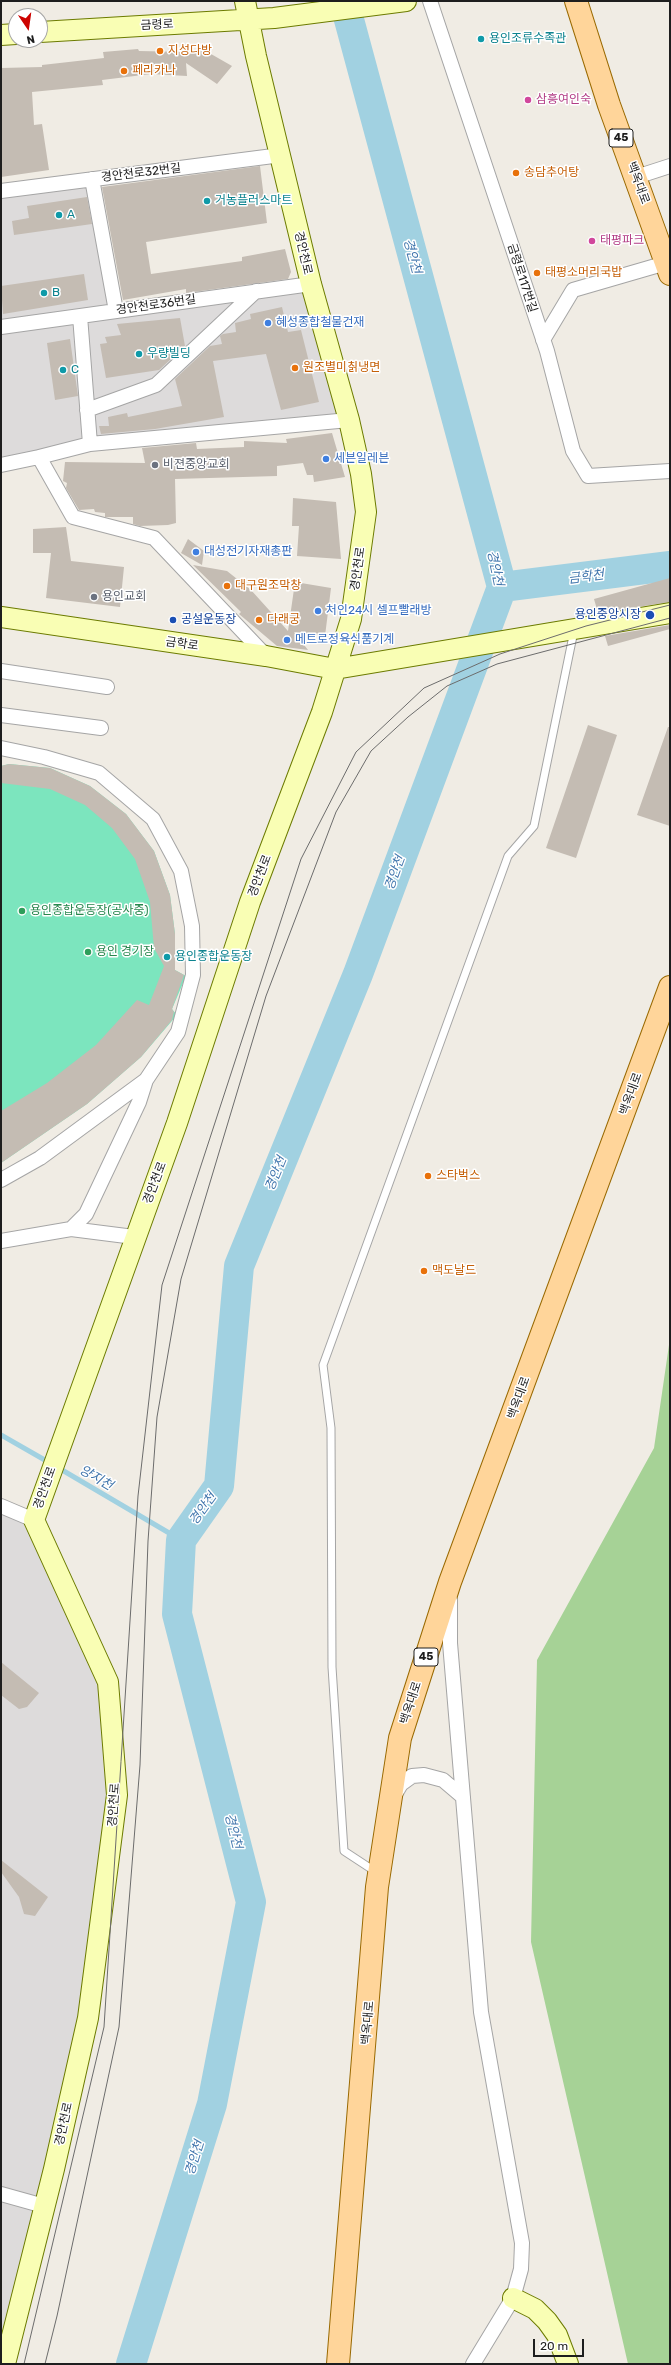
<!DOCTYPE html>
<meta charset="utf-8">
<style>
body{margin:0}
#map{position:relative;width:671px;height:2365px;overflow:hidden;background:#f0ece4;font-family:Rubik,sans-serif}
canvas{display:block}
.frame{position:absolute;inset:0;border:2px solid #1e1e1e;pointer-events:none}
.north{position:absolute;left:8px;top:8px;width:40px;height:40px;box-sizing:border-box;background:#fff;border:1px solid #a5a5a5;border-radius:50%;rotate:167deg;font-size:11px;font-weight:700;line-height:16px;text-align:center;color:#1e1e1e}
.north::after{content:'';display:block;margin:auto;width:14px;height:18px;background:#cd0300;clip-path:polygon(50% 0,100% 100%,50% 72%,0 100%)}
.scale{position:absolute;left:533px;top:2339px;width:51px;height:18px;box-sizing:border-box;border:2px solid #1e1e1e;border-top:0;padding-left:5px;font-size:12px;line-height:14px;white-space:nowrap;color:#1e1e1e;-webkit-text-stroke:3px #fff;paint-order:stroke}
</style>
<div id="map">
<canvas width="671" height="2365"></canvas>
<div class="frame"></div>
<div class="north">N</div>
<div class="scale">20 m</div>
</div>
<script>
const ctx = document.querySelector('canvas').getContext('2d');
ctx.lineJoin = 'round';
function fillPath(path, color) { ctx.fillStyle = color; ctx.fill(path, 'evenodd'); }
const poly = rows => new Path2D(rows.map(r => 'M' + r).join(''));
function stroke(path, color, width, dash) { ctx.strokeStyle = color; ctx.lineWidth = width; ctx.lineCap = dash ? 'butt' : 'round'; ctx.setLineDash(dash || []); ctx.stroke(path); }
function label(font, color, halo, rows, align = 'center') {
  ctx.font = font + ' Rubik,"Noto Sans KR",sans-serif'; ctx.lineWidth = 3; ctx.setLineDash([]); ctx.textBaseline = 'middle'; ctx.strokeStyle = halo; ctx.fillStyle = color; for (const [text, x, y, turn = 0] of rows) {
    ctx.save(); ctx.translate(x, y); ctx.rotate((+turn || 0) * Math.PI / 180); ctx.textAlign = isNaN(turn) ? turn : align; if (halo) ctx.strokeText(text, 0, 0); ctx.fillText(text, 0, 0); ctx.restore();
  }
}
fillPath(poly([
 [89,181,116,311,80,316,88,445,1,465,1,192],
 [305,290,337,416,92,444,89,409,164,387,258,299],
 [254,292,156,384,88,409,81,316],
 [1,1506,34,1520,104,1672,117,1795,44,2206,1,2364]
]), '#dddbdb');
fillPath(poly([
 [670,1338,670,2364,628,2364,531,1942,537,1660,654,1448]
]), '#a6d296');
fillPath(poly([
 [9,764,50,768,90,786,126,814,154,851,170,895,175,934,175,970,186,976,172,1009,177,1015,141,1057,87,1104,1,1163,1,766]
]), '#7ce5be');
stroke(poly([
 [1,1435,50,1463],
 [57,1467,181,1540]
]), '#a1d1e1', 5);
stroke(poly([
 [502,587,670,566],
 [131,2364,212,2104,251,1902,177,1614,181,1540,219,1486,239,1266,358,974,502,587,344,1]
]), '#a1d1e1', 30);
fillPath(poly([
 [138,49,139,51,186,52,204,50,232,66,217,84,186,63,187,76,151,74,102,80,103,85,32,92,34,125,42,124,49,170,1,177,1,68,42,67,42,65,104,58,103,52],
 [260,166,267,223,146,242,151,274,242,261,242,257,285,249,291,272,288,279,186,293,186,289,123,300,102,187],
 [87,197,92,224,14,235,12,221,29,218,27,206],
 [84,274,88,300,3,314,1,286],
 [282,307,288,332,301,330,319,402,281,410,266,354,213,361,224,417,155,429,101,434,99,426,109,426,108,417,127,413,128,417,182,406,175,379,210,346,222,344,220,336,223,334,236,332,235,323,251,319,250,314],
 [180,318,185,346,159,370,106,378,100,344,107,343,105,337,121,335,117,324],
 [70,339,78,396,55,400,47,343],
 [332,433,345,477,314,482,313,475,307,475,303,463,277,466,277,476,175,479,176,523,168,525,140,526,133,524,133,517,105,517,105,513,95,512,94,509,79,510,66,488,67,483,63,481,65,462,145,463,142,448,196,443,197,449,244,447,244,441,287,443,286,439],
 [293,498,336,502,341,559,297,556,299,526,292,526],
 [66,527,71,561,124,567,120,607,46,598,51,553,33,553,33,529],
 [188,539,204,551,202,565,181,553],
 [193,565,227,571,251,590,288,631,295,582,331,588,325,636,294,632,308,650,277,646,239,614,241,612],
 [670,578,670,602,598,613,594,599],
 [670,625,670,629,608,646,605,636],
 [588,725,617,735,576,858,546,848],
 [668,727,670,727,670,826,637,815],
 [9,764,50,768,90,786,126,814,154,851,170,895,175,934,175,970,184,975,172,1009,174,1012,172,1020,141,1057,87,1104,1,1163,1,1111,47,1083,96,1045,137,1000,149,1005,164,966,154,948,150,902,135,859,112,828,85,805,50,789,1,783,1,766],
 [1,1662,39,1693,27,1707,19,1709,1,1695],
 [1,1860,48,1897,35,1916,24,1914,19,1897,1,1872]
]), '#c4bcb3');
const lane = poly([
 [376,1872,344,1851,332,1667,331,1428,323,1365,508,856,534,826,574,631]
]);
const street = poly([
 [430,1,547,351,573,451,588,476,670,471],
 [636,177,670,166],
 [92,179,116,311],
 [1,191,281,155],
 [80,316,90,444,39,457,73,517,154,538,266,656],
 [1,327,311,284],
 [543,340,573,290,666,263],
 [87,410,156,385,256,291],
 [90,444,349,420],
 [1,465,39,457],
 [1,671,107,687],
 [1,715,101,728],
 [1,748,44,757,99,773,153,819,181,871,192,926,193,975,178,1032,146,1080,139,1102,86,1214,71,1229,134,1237],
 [1,1180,40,1158,146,1080],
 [1,1241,71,1229],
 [1,1506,34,1520],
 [450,1600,450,1643,481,2012,522,2243,521,2269,513,2298,473,2364],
 [394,1796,401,1784,412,1776,424,1775,443,1780,463,1797],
 [1,2194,44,2206]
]);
const secondary = poly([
 [40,32,274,18,406,1],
 [1,35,16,34],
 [1,617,266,656,335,669,670,613],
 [513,2298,535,2309,547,2321,557,2335,568,2364],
 [5,2364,54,2169,88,2018,117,1795,108,1682,34,1520,177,1123,250,902,322,712,351,619,366,512,361,474,349,420,311,284,256,56,245,1]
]);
const primary = poly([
 [576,1,609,105,670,274],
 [338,2364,377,1887,400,1738,450,1582,670,987]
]);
stroke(lane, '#a5a5a5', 9);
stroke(street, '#a5a5a5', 16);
stroke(secondary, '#6c7b00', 22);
stroke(primary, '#996900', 24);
stroke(lane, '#fff', 7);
stroke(street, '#fff', 14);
stroke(secondary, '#f9feb4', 20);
stroke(primary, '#ffd59a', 22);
stroke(poly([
 [24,2364,104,2027,138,1496,162,1285,301,859,356,752,424,688,500,654,586,626,670,605],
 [45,2364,57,2316,119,2027,140,1765,148,1541,157,1417,181,1279,266,996,336,812,371,751,408,717,447,686,497,664,670,618]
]), '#6c6c6c', 1);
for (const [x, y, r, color] of [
 [481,39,4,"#0f9aa8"],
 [160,51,4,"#e8710a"],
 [124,71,4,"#e8710a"],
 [528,100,4,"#d1479c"],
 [516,173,4,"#e8710a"],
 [207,201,4,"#0f9aa8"],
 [59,215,4,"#0f9aa8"],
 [592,241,4,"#d1479c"],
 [537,273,4,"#e8710a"],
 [44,293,4,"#0f9aa8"],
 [268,323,4,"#3f7fe0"],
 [139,354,4,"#0f9aa8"],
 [295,368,4,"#e8710a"],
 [63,370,4,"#0f9aa8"],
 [326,459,4,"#3f7fe0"],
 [155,465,4,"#6b7280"],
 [196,552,4,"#3f7fe0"],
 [227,586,4,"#e8710a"],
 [94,597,4,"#6b7280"],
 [318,611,4,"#3f7fe0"],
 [650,615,5,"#1a4fb4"],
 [173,620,4,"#1a4fb4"],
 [259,620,4,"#e8710a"],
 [287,640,4,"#3f7fe0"],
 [22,911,4,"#2e9e5b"],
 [88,952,4,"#2e9e5b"],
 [167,957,4,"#0f9aa8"],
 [428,1176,4,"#e8710a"],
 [424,1271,4,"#e8710a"]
]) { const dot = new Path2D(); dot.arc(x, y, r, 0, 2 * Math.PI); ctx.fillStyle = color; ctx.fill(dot); stroke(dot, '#fff', 1.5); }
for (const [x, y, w] of [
 [621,138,24],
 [426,1657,24]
]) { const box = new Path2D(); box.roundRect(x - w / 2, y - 9, w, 18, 3); ctx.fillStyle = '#fff'; ctx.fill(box); stroke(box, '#1e1e1e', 1); }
label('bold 11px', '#1e1e1e', null, [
 ["45",621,138],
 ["45",426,1657]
]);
label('12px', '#1e1e1e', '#fff', [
 ["금령로",157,25,-3],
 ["경안천로32번길",141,173,-7],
 ["백옥대로",638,183,70],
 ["경안천로",303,253,77],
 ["금령로117번길",522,278,72],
 ["경안천로36번길",156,305,-8],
 ["경안천로",358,569,-82],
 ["금학로",182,644,8],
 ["경안천로",260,876,-69],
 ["백옥대로",631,1094,-70],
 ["경안천로",155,1183,-69],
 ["백옥대로",519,1398,-70],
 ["경안천로",45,1488,-70],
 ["백옥대로",411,1703,-72],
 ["경안천로",114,1805,-86],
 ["백옥대로",368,2023,-85],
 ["경안천로",64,2124,-78]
]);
label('12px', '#0d838f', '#fff', [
 ["용인조류수족관",489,39],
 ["거농플러스마트",215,201],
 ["A",67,215],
 ["B",52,293],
 ["우량빌딩",147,354],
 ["C",71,370],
 ["용인종합운동장",175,957]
], 'left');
label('12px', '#c56008', '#fff', [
 ["지성다방",168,51],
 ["페리카나",132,71],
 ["송담추어탕",524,173],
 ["태평소머리국밥",545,273],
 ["원조별미칡냉면",303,368],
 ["대구원조막창",235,586],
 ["다래궁",267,620],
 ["스타벅스",436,1176],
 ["맥도날드",432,1271]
], 'left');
label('12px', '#b23c85', '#fff', [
 ["삼흥여인숙",536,100],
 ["태평파크",600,241]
], 'left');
label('12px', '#366cbe', '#fff', [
 ["혜성종합철물건재",276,323],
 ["세븐일레븐",334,459],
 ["대성전기자재총판",204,552],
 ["처인24시 셀프빨래방",326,611],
 ["메트로정육식품기계",295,640]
], 'left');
label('12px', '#5b616d', '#fff', [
 ["비젼중앙교회",163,465],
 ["용인교회",102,597]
], 'left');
label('12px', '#164399', '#fff', [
 ["용인중앙시장",641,615],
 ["공설운동장",181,620,"left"]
], 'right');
label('12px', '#27864d', '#fff', [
 ["용인종합운동장(공사중)",30,911],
 ["용인 경기장",96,952]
], 'left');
label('italic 13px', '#4176ad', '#fff', [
 ["경안천",412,256,75],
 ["경안천",495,568,78],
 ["금학천",586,577,-7],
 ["경안천",395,873,-70],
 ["경안천",276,1174,-68],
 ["양지천",96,1478,30],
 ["경안천",203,1509,-54],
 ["경안천",233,1831,76],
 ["경안천",195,2158,-73]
]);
</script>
